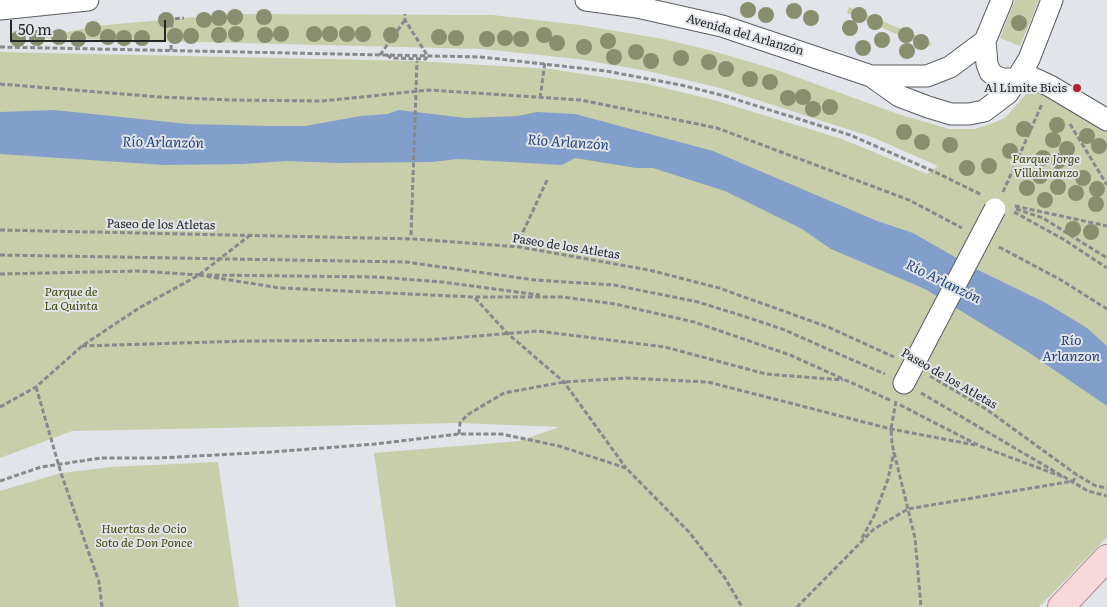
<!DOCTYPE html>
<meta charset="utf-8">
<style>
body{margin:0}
#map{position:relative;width:1107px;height:607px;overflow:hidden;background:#e1e4e8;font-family:Literata,serif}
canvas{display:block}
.scale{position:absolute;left:10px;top:20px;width:156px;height:22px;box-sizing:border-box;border:2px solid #252628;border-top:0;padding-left:6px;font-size:15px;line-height:18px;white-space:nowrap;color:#252628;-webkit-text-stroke:4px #e1e4e8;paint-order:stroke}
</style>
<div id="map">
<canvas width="1107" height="607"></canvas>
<div class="scale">50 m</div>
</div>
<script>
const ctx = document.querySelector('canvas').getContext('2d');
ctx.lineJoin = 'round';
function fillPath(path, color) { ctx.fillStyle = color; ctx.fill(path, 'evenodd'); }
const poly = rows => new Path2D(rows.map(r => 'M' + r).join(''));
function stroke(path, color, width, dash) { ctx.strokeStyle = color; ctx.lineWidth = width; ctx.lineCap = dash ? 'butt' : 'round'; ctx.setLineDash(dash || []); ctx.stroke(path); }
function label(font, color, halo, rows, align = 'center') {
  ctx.font = font + ' Literata,serif'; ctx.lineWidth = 4; ctx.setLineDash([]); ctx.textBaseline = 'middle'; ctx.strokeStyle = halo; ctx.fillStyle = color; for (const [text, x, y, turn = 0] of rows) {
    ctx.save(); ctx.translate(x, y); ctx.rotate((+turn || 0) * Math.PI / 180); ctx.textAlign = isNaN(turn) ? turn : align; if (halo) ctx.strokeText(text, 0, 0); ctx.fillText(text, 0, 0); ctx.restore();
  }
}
fillPath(poly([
 [1015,0,1039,0,1020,46,1000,38],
 [849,7,930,41,931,45,927,47,847,13],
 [230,14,492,15,580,25,663,39,709,50,777,70,898,114,949,129,975,129,996,122,1006,117,1032,87,1107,128,1107,537,1039,607,396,607,374,453,519,441,559,427,460,423,72,431,0,458,0,52,417,61,550,69,648,84,714,100,842,139,927,174,938,166,872,137,720,88,648,71,578,59,483,49,41,38,95,26],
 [218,462,239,607,0,607,0,491,61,473,112,467]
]), '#c7cea9');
fillPath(poly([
 [54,110,188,124,269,126,305,126,361,116,387,114,399,110,466,118,518,116,537,112,575,114,713,151,877,221,913,233,974,268,1046,303,1087,328,1107,346,1107,406,1025,350,925,289,831,249,802,229,725,191,653,168,636,168,575,158,562,165,458,159,431,162,338,163,287,161,243,164,164,165,0,154,0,112]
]), '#829eca');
const minor = poly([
 [586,0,637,7,722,26,871,76,899,96,928,107,951,114,969,114,984,111,1008,93,1029,59,1052,0],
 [1002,0,985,41,987,64,990,72,995,76,1002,79,1019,79],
 [0,9,88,0],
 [1022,73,1050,86,1107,120],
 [871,76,927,76,950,67,985,41],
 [904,383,916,360]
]);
const major = poly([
 [1061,607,1107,558]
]);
stroke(minor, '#595c60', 23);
stroke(major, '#aa898e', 28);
stroke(poly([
 [160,20,184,18],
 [0,47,481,57,606,71,681,85,725,96,850,135,935,172,982,195],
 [171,50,172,19],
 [380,55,405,20],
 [387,55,391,58,426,59,427,55,405,20,405,14],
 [0,84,160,97,231,100,322,101,429,90,581,100,717,128,909,200,962,228],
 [540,98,545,62],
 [1070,124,1107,185],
 [1003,192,1042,104],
 [1015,206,1107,226],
 [1016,209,1043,218,1107,258],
 [1014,212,1063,239,1107,268],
 [0,230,415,239,520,247,649,270,719,288,828,327,894,357],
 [520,247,523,232,548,178],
 [999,247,1061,280,1107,309],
 [0,255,406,262,535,280,614,285,698,302,743,316,782,329,885,374],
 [0,274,138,271,201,275],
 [199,275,280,288,474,297,563,297,615,304,694,322,790,355,892,401],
 [207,275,377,277,442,282,540,295],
 [475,298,507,333,564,382,626,468],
 [82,346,245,341,428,340,538,331,665,347,766,374,843,380],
 [930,376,986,409,1077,475,1096,486,1107,488],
 [36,387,61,473,99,582,102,607],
 [921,393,1088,491,1107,496],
 [896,401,891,429,892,444,915,538,921,607],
 [900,405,980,446,1063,477],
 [0,407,36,387,82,346,139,308,199,275,249,236],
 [459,434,460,423,467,415,504,393,564,382,626,378,708,382,891,429,975,445],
 [0,481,41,467,101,458,159,458,271,452,375,444,459,434,501,434,559,446,626,468,689,532,725,578,742,607],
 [862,538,874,516,888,479,894,452],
 [797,607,874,529,908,509,1073,481,1077,475]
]), '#87898c', 3, [5, 2.5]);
stroke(minor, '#fff', 21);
stroke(major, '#f7d9dc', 26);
const minorBridge = poly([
 [916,360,995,209]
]);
stroke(minorBridge, '#595c60', 23, []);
stroke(poly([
 [411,235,417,61]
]), '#87898c', 3, [5, 2.5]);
stroke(minorBridge, '#fff', 21);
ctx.fillStyle = '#898e6e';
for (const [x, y] of [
 [748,10],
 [794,11],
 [766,15],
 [859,15],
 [235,17],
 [264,17],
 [219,18],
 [811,18],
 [166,20],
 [204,20],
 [875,22],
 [1019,23],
 [850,28],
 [93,29],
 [236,34],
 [281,34],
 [314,34],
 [330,34],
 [347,34],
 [363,34],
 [219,35],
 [265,35],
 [391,35],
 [544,35],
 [906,35],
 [175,36],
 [191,36],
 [59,37],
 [108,37],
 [439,37],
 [37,38],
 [124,38],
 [142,38],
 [456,38],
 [505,38],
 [18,39],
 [78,39],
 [487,39],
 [521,39],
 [882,40],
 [608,41],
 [921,42],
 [557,43],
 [584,47],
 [863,48],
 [907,51],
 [636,52],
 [614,57],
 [681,58],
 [651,61],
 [709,62],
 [726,69],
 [750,79],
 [770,82],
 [803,97],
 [788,98],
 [830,107],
 [813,109],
 [1057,125],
 [1024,129],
 [904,132],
 [1087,136],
 [1053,140],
 [922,142],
 [950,145],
 [1099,146],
 [1067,149],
 [1010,151],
 [1043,158],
 [1058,161],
 [989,166],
 [967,168],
 [1040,176],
 [1083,178],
 [1058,187],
 [1027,188],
 [1097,189],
 [1076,193],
 [1045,200],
 [1096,204],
 [1073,229],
 [1091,232]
]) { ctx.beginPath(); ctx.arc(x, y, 8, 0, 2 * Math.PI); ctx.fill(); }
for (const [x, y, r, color] of [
 [1077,88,5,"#b21f32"]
]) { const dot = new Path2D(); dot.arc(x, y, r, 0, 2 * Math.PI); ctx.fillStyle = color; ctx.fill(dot); stroke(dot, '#e1e4e8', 2); }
label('12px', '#252628', '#e1e4e8', [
 ["Avenida del Arlanzón",745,35,16],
 ["Paseo de los Atletas",161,225,1],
 ["Paseo de los Atletas",566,247,9],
 ["Paseo de los Atletas",949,379,30]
]);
label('12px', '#252628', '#e1e4e8', [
 ["Al Límite Bicis",1067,88]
], 'right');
label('italic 12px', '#41480a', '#e1e4e8', [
 ["Parque Jorge",1046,159],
 ["Villalmanzo",1046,173],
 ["Parque de",71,292],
 ["La Quinta",71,306],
 ["Huertas de Ocio",144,529],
 ["Soto de Don Ponce",144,543]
]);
label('italic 14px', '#21457c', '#e1e4e8', [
 ["Río Arlanzón",163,143,1],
 ["Río Arlanzón",568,143,4],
 ["Río Arlanzón",943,282,26],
 ["Río",1071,341],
 ["Arlanzon",1071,357]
]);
</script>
